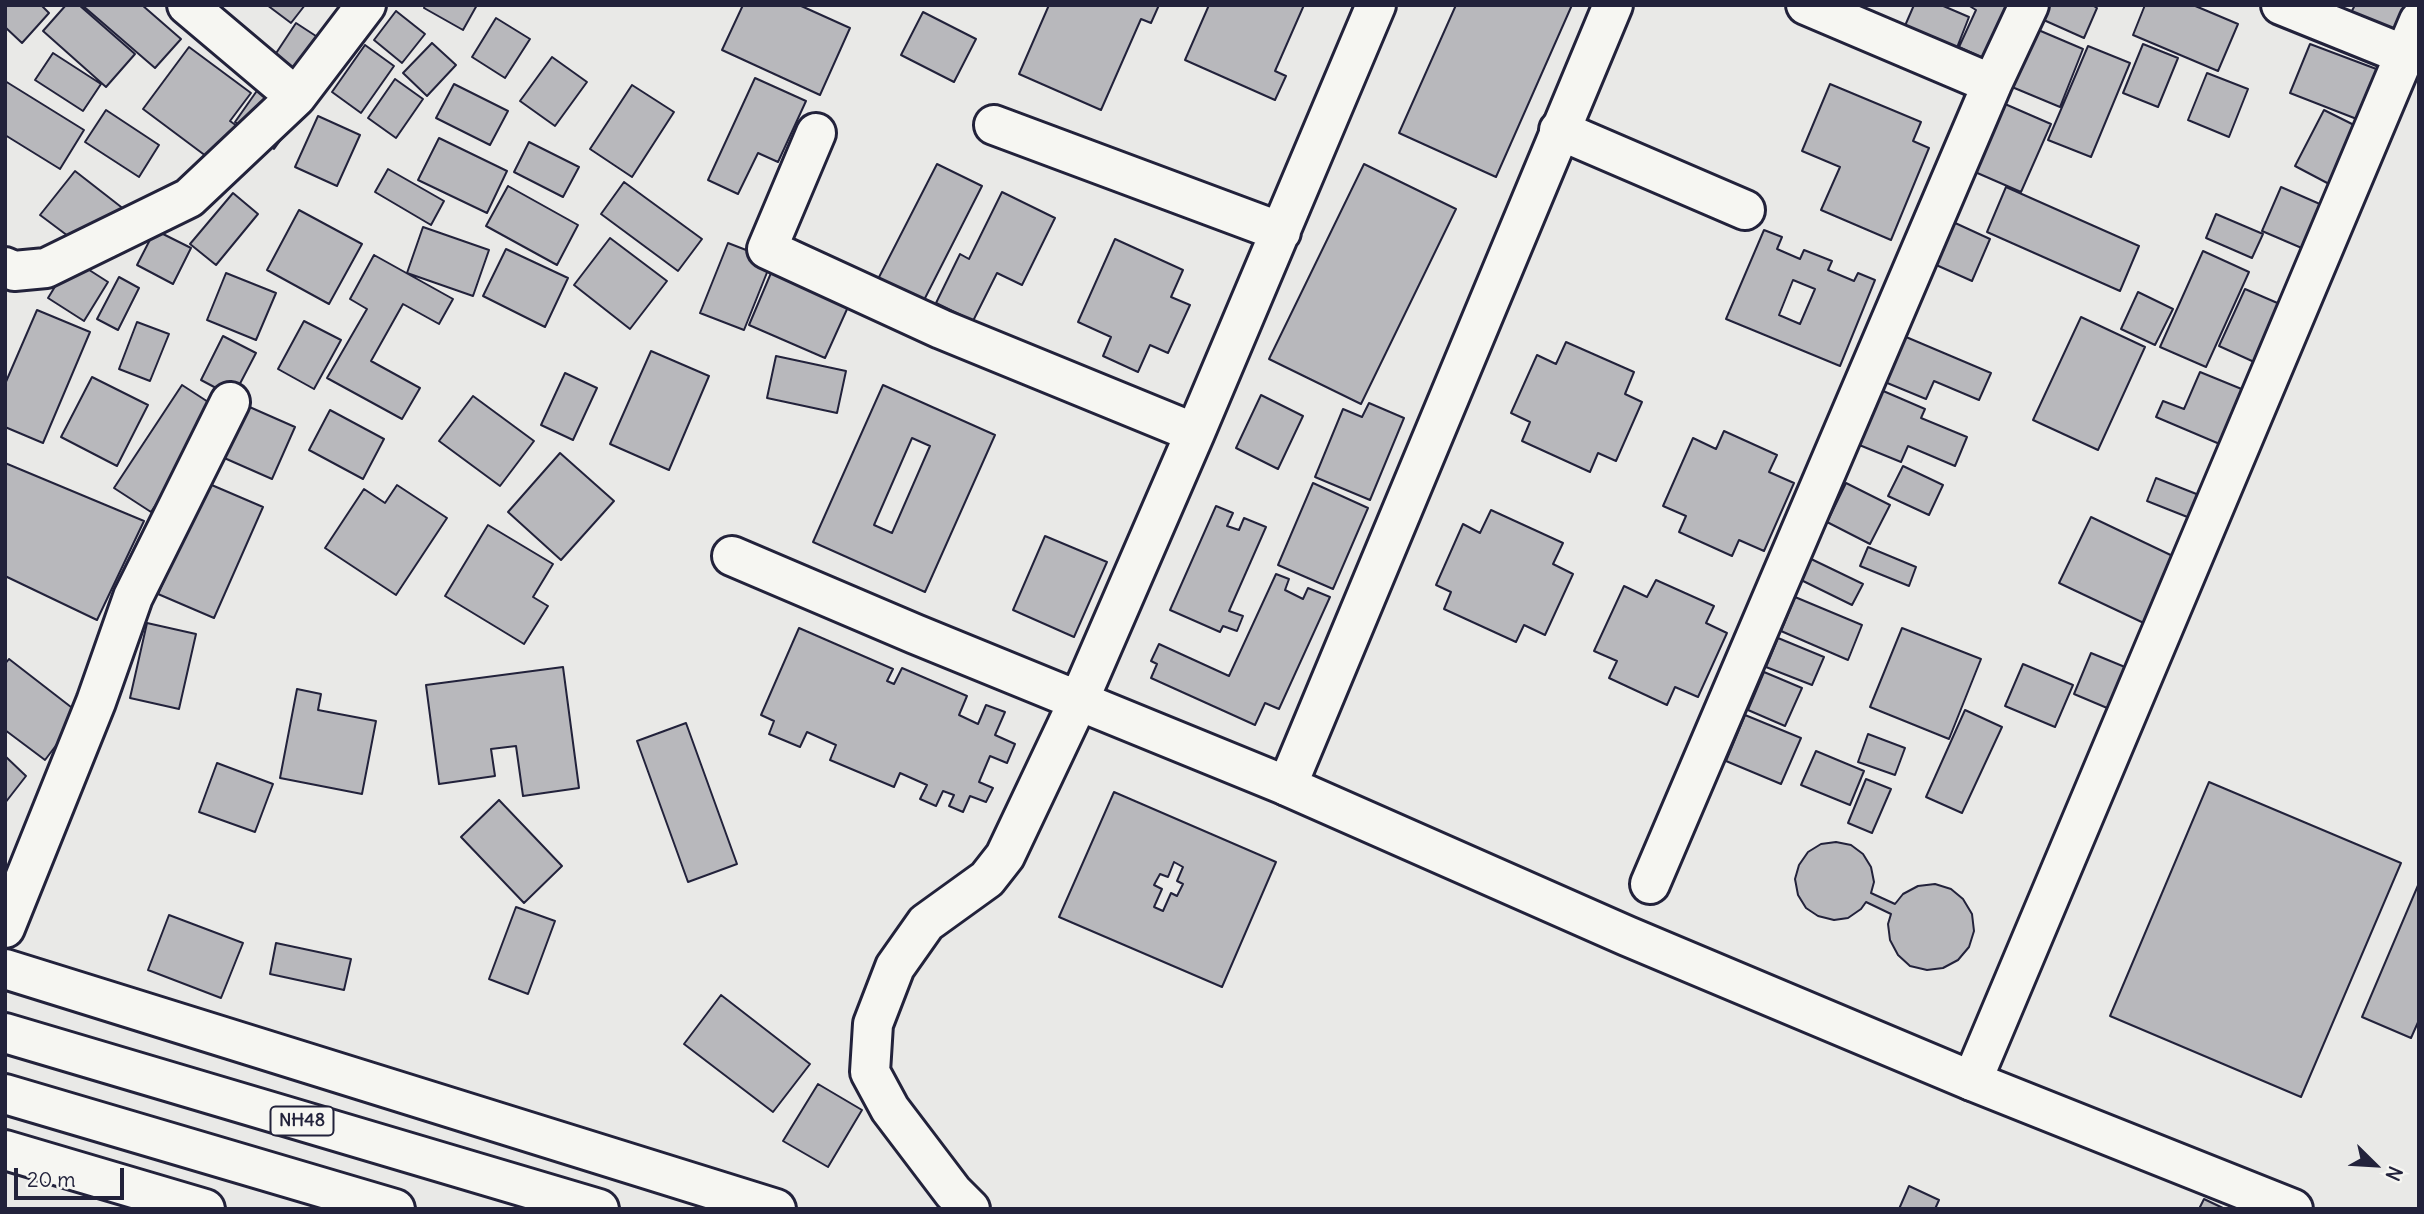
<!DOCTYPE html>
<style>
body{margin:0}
#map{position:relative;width:2424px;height:1214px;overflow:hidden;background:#e9e9e7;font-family:Delius,sans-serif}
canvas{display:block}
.frame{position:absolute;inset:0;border:7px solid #22223b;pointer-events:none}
.north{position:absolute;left:2340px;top:1130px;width:70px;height:70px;-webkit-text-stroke:5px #f6f6f2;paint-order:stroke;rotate:114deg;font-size:19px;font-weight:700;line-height:28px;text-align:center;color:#22223b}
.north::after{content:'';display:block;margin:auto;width:24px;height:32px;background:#22223b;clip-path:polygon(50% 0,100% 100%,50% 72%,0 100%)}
.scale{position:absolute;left:14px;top:1168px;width:110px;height:32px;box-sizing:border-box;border:4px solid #22223b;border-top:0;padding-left:9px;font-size:21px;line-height:24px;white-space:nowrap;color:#22223b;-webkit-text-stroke:5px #f6f6f2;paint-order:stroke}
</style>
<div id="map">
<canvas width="2424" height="1214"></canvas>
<div class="frame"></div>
<div class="north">N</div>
<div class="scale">20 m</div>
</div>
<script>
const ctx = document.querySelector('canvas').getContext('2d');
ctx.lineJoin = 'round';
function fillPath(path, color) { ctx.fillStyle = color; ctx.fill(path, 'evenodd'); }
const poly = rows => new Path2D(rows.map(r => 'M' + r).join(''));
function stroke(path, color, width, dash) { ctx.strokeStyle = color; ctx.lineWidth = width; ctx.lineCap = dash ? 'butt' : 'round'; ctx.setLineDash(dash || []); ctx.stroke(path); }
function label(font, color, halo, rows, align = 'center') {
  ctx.font = font + ' Delius,sans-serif'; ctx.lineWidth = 5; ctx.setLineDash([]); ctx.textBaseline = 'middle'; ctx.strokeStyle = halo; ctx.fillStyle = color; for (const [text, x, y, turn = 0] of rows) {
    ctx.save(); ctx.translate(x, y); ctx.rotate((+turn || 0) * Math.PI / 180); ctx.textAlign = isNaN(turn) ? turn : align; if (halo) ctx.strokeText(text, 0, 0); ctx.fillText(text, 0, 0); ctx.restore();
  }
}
const building = poly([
 [5,5,41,5,49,13,22,43,5,27,5,5],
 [66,5,79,5,135,54,106,87,43,31,66,5],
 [82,5,142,5,181,39,155,68,82,5],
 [267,5,305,5,291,23,267,5],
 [425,5,477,5,463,30,424,8,425,5],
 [743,5,799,5,850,28,820,95,722,50,743,5],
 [1049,5,1159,5,1151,23,1141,19,1101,110,1019,74,1049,5],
 [1209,5,1304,5,1275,71,1286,76,1275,100,1185,60,1209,5],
 [1456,5,1572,5,1496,177,1399,133,1456,5],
 [1914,5,1941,5,1969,17,1956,50,1904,28,1914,5],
 [1968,5,2023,5,1996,64,1959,47,1976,10,1968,5],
 [2042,5,2092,5,2097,8,2084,38,2037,17,2042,5],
 [2145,5,2193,5,2238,24,2218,71,2133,35,2145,5],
 [2355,5,2417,5,2397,47,2344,26,2355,5],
 [396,11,425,34,402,63,374,40,396,11],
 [923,12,976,39,954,82,901,55,923,12],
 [496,18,530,39,505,78,472,57,496,18],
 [296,23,345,55,312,106,263,73,296,23],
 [2036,29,2083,49,2060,107,2012,87,2036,29],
 [432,43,456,65,427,96,403,73,432,43],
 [2143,44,2178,58,2158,107,2123,93,2143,44],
 [2310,44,2387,73,2367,123,2290,93,2310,44],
 [365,45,394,66,361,113,332,92,365,45],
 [2088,46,2130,63,2091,157,2048,140,2088,46],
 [189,47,251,93,230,121,251,136,226,171,143,109,189,47],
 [53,53,101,84,83,111,35,80,53,53],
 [552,57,587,82,555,126,520,101,552,57],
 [2207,73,2248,89,2229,137,2188,120,2207,73],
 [755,78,806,101,778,162,758,153,738,194,708,180,755,78],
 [395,79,423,99,396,138,368,118,395,79],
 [5,81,84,130,60,169,5,135,5,81],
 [454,84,508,111,490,145,436,118,454,84],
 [1830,84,1921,122,1913,141,1929,148,1891,240,1821,210,1840,167,1802,151,1830,84],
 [261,85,300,113,274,149,235,122,261,85],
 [632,85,674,112,632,177,590,149,632,85],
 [2005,104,2051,124,2021,192,1975,172,2005,104],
 [106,110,159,145,139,177,85,142,106,110],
 [2324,110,2360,128,2331,185,2295,166,2324,110],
 [318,116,360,135,337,186,295,167,318,116],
 [439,138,507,171,487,213,418,180,439,138],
 [529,142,579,167,563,197,514,172,529,142],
 [937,164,982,186,921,306,876,283,937,164],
 [1364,164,1456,209,1361,404,1269,359,1364,164],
 [388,169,444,201,431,225,375,192,388,169],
 [75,171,125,210,76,242,40,215,75,171],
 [624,182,702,239,678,271,601,214,624,182],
 [508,186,578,225,557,265,486,226,508,186],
 [2006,187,2139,246,2120,291,1987,232,2006,187],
 [2281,187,2329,208,2311,252,2262,231,2281,187],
 [1002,192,1055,218,1022,285,997,273,973,321,936,303,960,254,969,259,1002,192],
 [233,193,258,214,216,265,190,244,233,193],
 [299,210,362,244,329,304,267,270,299,210],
 [2216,214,2263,234,2252,258,2206,238,2216,214],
 [1953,222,1990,239,1972,281,1934,264,1953,222],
 [423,227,489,250,473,296,407,273,423,227],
 [155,230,191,248,173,284,137,265,155,230],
 [1764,230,1782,237,1777,249,1800,259,1804,250,1832,261,1828,270,1854,281,1858,273,1875,280,1840,366,1726,319,1764,230],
 [1793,280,1815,289,1800,324,1779,315,1793,280],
 [610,238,667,281,630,329,574,285,610,238],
 [1115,239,1183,270,1171,297,1190,305,1168,353,1150,345,1138,372,1103,356,1111,337,1078,322,1115,239],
 [728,243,772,260,744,330,700,313,728,243],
 [506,249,568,278,545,327,483,296,506,249],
 [2203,251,2249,272,2206,367,2160,347,2203,251],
 [374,255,453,299,439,324,403,304,371,361,420,388,402,419,327,378,367,309,350,299,374,255],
 [72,259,108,282,84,321,48,298,72,259],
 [226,273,276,293,256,340,207,320,226,273],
 [771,273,848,307,825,358,749,325,771,273],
 [119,277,139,288,118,330,97,319,119,277],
 [2245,289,2289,308,2263,366,2219,346,2245,289],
 [2138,292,2173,309,2155,345,2121,329,2138,292],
 [37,310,90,332,43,443,5,427,5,384,37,310],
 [2081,317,2145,347,2098,450,2033,420,2081,317],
 [304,321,341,340,314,389,278,369,304,321],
 [137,322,169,334,150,381,119,369,137,322],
 [1899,334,1991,373,1979,400,1934,381,1926,399,1880,380,1899,334],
 [223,336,256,353,233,397,201,380,223,336],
 [1566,342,1634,372,1625,394,1642,402,1616,461,1598,453,1590,472,1522,441,1530,422,1511,413,1537,355,1556,364,1566,342],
 [651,351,709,376,669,470,610,444,651,351],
 [776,356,846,371,837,413,767,398,776,356],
 [2200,372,2244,390,2222,445,2156,417,2163,401,2184,409,2200,372],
 [565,373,597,388,573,440,541,425,565,373],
 [92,377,148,405,117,466,61,437,92,377],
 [182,385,219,409,151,512,114,488,182,385],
 [883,385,995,435,925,592,813,542,883,385],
 [912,438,930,446,892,533,874,525,912,438],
 [1874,387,1925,409,1921,418,1967,437,1955,466,1908,446,1901,462,1852,442,1874,387],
 [1261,395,1303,416,1278,469,1236,448,1261,395],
 [473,396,534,441,500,486,439,441,473,396],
 [1369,403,1404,418,1370,500,1315,477,1343,409,1362,417,1369,403],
 [245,405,295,427,272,479,222,457,245,405],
 [330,410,384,439,363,479,309,450,330,410],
 [1724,431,1777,455,1769,472,1794,483,1764,551,1739,540,1732,556,1679,532,1686,516,1663,506,1693,438,1716,449,1724,431],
 [560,453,614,501,561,560,508,512,560,453],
 [5,463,144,521,97,620,5,576,5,463],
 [1903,466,1943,485,1929,515,1888,496,1903,466],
 [2156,478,2204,497,2195,520,2147,501,2156,478],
 [207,483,263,507,214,618,158,594,207,483],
 [1313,483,1368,508,1333,589,1278,565,1313,483],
 [1846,483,1890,505,1870,544,1827,522,1846,483],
 [397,485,447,518,396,595,325,548,364,489,385,503,397,485],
 [1216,506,1233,513,1227,526,1239,530,1244,518,1266,527,1229,611,1243,616,1237,631,1223,626,1220,632,1170,610,1216,506],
 [1491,510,1563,543,1553,564,1573,574,1545,635,1524,625,1516,642,1444,609,1451,592,1436,585,1463,524,1480,533,1491,510],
 [2091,517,2179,559,2148,625,2059,583,2091,517],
 [488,525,553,564,533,597,548,606,524,644,445,596,488,525],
 [1045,536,1107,562,1074,637,1013,610,1045,536],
 [1868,547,1916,567,1909,586,1860,566,1868,547],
 [1807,557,1863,584,1852,605,1797,578,1807,557],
 [1276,574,1289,579,1285,590,1303,599,1308,588,1330,597,1279,709,1265,703,1255,725,1151,678,1157,664,1151,661,1159,644,1229,676,1276,574],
 [1656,580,1714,606,1706,623,1727,633,1698,697,1675,687,1667,705,1609,678,1617,661,1594,651,1624,586,1647,597,1656,580],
 [1795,597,1862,625,1848,660,1781,631,1795,597],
 [147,623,196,634,179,709,130,698,147,623],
 [799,628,893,669,887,681,894,684,902,668,967,696,959,715,978,724,986,705,1005,712,995,735,1015,744,1007,763,990,756,979,782,993,788,986,802,970,796,963,812,949,806,954,795,943,791,936,806,920,799,927,785,900,773,894,787,830,760,836,745,807,732,800,747,769,734,774,721,761,715,799,628],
 [1902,628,1981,659,1949,739,1870,707,1902,628],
 [1778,638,1824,657,1812,685,1766,667,1778,638],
 [2091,653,2137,672,2119,713,2074,694,2091,653],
 [9,659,80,714,45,760,5,730,5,664,9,659],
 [2023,664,2073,685,2055,727,2005,706,2023,664],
 [563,667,579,788,523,796,516,746,491,749,495,776,439,784,426,685,563,667],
 [1764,672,1802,688,1785,726,1748,710,1764,672],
 [297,689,321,694,318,710,376,721,362,794,280,778,297,689],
 [1965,710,2002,727,1962,813,1926,797,1965,710],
 [1745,715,1801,738,1781,784,1726,761,1745,715],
 [686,723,737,864,688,882,637,741,686,723],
 [1868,734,1905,748,1895,775,1858,762,1868,734],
 [1816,751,1864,771,1850,805,1801,785,1816,751],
 [5,756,26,776,5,803,5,756],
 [217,763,273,784,255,832,199,812,217,763],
 [1866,779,1891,789,1872,833,1848,823,1866,779],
 [2209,782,2401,863,2301,1097,2110,1016,2209,782],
 [1114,792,1276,862,1222,987,1059,917,1114,792],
 [1174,862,1183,867,1177,881,1183,884,1177,896,1171,893,1163,911,1154,907,1162,889,1154,885,1160,874,1168,877,1174,862],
 [499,800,562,866,524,903,461,837,499,800],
 [1836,842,1851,845,1863,854,1871,867,1874,882,1871,893,1895,904,1903,894,1918,886,1935,884,1951,889,1963,899,1972,914,1974,931,1969,947,1958,960,1943,968,1927,970,1910,966,1898,955,1890,940,1888,924,1891,914,1866,902,1861,909,1848,918,1834,920,1818,916,1806,908,1798,895,1795,879,1799,865,1808,852,1821,844,1836,842],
 [2419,883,2419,1020,2411,1038,2362,1017,2419,883],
 [516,907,555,921,528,994,489,979,516,907],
 [169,915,243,943,221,998,148,970,169,915],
 [276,943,351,959,344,990,270,974,276,943],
 [721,995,810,1064,773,1112,684,1044,721,995],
 [818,1084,862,1110,828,1167,783,1141,818,1084],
 [1909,1186,1939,1200,1935,1209,1899,1209,1909,1186],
 [2204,1199,2225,1209,2199,1209,2204,1199]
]);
fillPath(building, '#b8b8bc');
stroke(building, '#22223b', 2);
const street = poly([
 [1806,5,1992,84],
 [2281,5,2405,55],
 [296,97,366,5],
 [994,125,1281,232],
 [1559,130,1745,210],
 [816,133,767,249,941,329,1195,433],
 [5,267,14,271,46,268,189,198,296,97,187,5],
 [732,556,915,634,1287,786],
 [1650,884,1992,84,2029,5],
 [5,928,96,702,133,597,230,402],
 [1972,1081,2419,21],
 [970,1209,953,1192,890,1109,870,1072,873,1024,895,967,926,923,987,879,1005,856,1079,700,1195,433,1376,5]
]);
const secondary = poly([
 [1613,5,1287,786,1627,936,1972,1081,2293,1209],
 [5,969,776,1209],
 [5,1150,205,1209]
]);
const highway = poly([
 [5,1033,599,1209],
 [5,1094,395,1209]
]);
stroke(street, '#22223b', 44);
stroke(secondary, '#22223b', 44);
stroke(highway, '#22223b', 44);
stroke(street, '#f6f6f2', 38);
stroke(secondary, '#f6f6f2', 38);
stroke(highway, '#f6f6f2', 38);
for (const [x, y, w] of [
 [302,1121,63]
]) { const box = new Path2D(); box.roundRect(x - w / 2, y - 14.5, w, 29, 5); ctx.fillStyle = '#f6f6f2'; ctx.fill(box); stroke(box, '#22223b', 2); }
label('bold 18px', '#22223b', null, [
 ["NH48",302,1121]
]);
</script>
